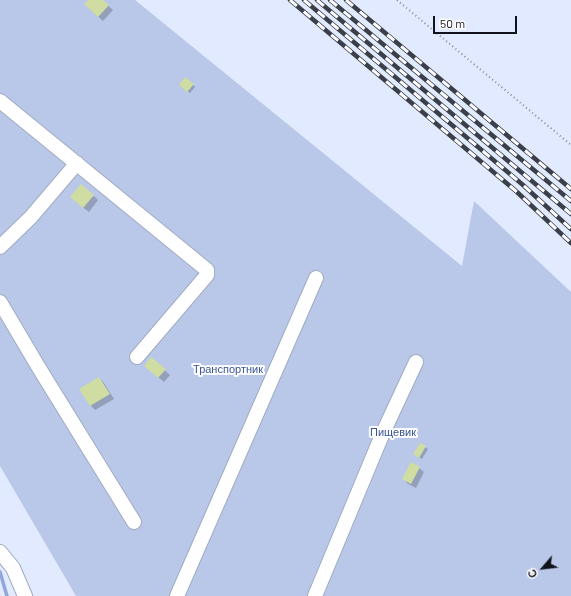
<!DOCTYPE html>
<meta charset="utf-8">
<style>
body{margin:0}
#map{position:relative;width:571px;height:596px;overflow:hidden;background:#e1eafe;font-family:Barlow,sans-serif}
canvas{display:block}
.north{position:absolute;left:523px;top:548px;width:40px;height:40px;-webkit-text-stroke:3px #fff;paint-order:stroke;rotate:242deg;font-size:11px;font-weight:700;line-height:16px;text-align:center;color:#10131c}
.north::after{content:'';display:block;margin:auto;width:14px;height:18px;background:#10131c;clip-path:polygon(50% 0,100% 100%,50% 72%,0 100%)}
.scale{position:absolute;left:433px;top:16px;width:84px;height:18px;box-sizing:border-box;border:2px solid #10131c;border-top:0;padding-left:5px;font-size:12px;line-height:14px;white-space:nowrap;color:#10131c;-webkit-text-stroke:3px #fff;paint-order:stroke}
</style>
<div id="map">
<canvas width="571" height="596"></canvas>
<div class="north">С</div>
<div class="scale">50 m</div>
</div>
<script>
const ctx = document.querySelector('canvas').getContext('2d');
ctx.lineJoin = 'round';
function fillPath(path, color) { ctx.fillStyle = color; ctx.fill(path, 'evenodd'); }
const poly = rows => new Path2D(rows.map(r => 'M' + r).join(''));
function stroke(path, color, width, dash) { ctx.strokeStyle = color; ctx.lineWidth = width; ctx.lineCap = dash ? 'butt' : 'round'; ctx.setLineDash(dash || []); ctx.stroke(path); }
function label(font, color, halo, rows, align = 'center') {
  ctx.font = font + ' Barlow,sans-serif'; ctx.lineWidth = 4; ctx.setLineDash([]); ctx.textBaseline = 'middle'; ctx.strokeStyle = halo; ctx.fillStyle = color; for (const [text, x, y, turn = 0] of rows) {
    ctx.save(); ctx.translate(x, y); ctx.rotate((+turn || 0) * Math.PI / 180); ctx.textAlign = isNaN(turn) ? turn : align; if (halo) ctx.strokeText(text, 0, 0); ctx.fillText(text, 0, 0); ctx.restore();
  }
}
fillPath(poly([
 [0,0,135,0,462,266,474,201,571,292,571,596,76,596,0,466]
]), '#b9c8e9');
fillPath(poly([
 [89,0,102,0,113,10,103,21,90,9],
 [193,85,195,87,190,93,182,87],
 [94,196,98,200,89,212,76,202],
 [151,358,170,375,164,382,150,370],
 [99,378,104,383,114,399,95,410,91,406],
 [420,444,428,449,422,459,417,456],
 [419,468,424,472,416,488,408,484,404,479]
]), '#0003');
stroke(poly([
 [0,572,7,596]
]), '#8fa7da', 3.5);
fillPath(poly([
 [88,0,103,0,109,5,98,17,84,4],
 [185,77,194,84,187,92,179,85],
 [81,184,94,195,83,208,70,197],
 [151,357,166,369,158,378,144,366],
 [99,377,110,394,90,406,79,389],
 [420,443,426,446,419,458,413,454],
 [411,462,420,467,411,484,402,479]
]), '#cfdda2');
const minor = poly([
 [0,101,207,270,207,275,137,357],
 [0,247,31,217,77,163],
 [0,302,39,368,134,522],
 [0,552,13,568,25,596],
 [177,596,316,278],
 [315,596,382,435,416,362]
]);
stroke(minor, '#a0abc2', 16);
stroke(poly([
 [397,0,571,145]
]), '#858b9a', 2, [1, 3]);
stroke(minor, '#fff', 14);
const rail = poly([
 [290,0,517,192,571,243],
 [304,0,523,185,571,229],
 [317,0,571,214],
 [330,0,571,201],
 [346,0,571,189]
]);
stroke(rail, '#3b3f4a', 4.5);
stroke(rail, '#fff', 3, [9]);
label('11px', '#395494', '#fff', [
 ["Транспортник",228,369],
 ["Пищевик",393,432]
]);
</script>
